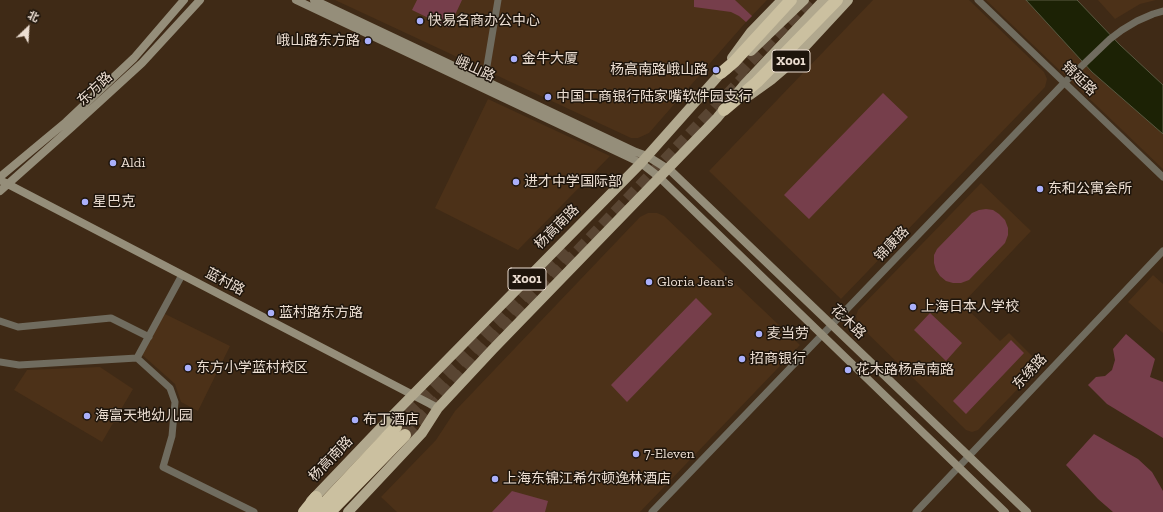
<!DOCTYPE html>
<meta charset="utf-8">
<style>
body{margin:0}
#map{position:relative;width:1163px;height:512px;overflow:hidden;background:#3f2a16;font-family:"Zilla Slab","Noto Sans SC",serif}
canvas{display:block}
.north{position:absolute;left:8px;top:8px;width:40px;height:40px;-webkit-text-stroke:3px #1e150c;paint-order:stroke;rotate:25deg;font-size:11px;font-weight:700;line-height:16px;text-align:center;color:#ecded2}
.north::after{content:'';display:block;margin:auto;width:14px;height:18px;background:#ecded2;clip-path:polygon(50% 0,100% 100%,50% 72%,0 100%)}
</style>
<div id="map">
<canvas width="1163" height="512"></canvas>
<div class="north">北</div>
</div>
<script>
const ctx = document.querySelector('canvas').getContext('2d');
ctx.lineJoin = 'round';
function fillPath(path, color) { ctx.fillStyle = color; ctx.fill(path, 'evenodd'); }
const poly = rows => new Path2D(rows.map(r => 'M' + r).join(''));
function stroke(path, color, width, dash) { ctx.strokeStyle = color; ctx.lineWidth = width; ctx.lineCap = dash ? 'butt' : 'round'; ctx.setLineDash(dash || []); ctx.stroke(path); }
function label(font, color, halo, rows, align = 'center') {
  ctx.font = font + ' "Zilla Slab","Noto Sans SC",serif'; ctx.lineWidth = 3; ctx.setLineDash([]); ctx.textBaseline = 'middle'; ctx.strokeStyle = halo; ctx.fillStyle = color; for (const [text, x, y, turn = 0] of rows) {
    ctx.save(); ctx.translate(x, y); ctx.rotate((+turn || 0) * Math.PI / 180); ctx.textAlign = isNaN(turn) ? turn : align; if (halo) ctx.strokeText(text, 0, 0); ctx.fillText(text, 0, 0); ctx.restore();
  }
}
fillPath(poly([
 [335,0,767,0,746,22,649,133,638,138,631,138],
 [873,0,969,0,1044,72,1047,79,1045,87,841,299,709,171],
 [986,0,1026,0,1092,72,1163,134,1163,169],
 [1098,0,1156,0,1140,4,1115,19],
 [488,99,610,156,518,250,435,208],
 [981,183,1031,231,962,304,1000,341,1009,333,1041,365,978,430,972,432,966,430,858,324,856,316,858,310],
 [648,213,657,213,664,216,800,345,640,512,397,512,381,497,436,440,455,411,640,217],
 [1153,275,1163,284,1163,333,1128,302],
 [163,313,230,346,198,411,181,402,175,384,139,352],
 [100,367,133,389,102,442,14,390,27,370]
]), '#4c3118');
fillPath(poly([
 [417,0,462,0,449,28,412,10],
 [694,0,735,0,752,16,746,22,739,16,731,12,694,7],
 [883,93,908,117,809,219,784,195],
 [986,209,993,210,999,214,1005,220,1008,228,1008,235,1005,243,969,280,961,283,953,283,946,281,940,276,936,270,934,263,934,255,937,249,972,213,979,210],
 [696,298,712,314,627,402,611,385],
 [930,313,962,343,946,361,914,330],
 [1126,334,1155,359,1150,377,1163,382,1163,438,1107,404,1088,385,1096,377,1105,376,1112,370,1115,360,1113,349],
 [1011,340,1024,353,966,414,953,401],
 [1094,434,1138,459,1152,472,1163,491,1163,512,1113,512,1098,499,1066,465],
 [512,491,548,501,545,512,492,512]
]), '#763e4b');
const water = poly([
 [1026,0,1077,0,1120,45,1163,85,1163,134,1092,72,1026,0]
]);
fillPath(water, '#1c2205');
stroke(water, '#5a5a42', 1);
stroke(poly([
 [738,74,809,0],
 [396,427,567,251],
 [405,435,440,399,513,319,751,70]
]), '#594532', 12, [12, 6]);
stroke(poly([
 [978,0,1163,177],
 [481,84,487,66,498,0],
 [0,321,18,327,111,318,149,337],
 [137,358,182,275],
 [0,362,19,365,137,358,170,388,175,402,172,436,163,467,254,512],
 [652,512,1064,83,1110,39,1122,30,1137,21,1153,14,1163,11],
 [916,512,1163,251]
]), '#706c5f', 7);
stroke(poly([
 [296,0,641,163,659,177,1005,512],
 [314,0,636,152,647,156,671,171,1027,512],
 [0,177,66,122,134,58,184,0],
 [0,180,438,408],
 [0,191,72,127,142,63,200,0]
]), '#958e7a', 8);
stroke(poly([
 [751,51,804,0],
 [732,58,751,32,782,0],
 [750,95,771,80,785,68,848,0],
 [311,501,395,413,641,163,721,73,727,69],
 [348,512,422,433,438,408,493,349,717,118,744,85,824,0]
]), '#b1a88e', 10);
stroke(poly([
 [721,73,734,62,791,0],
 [724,110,757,82,837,0],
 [304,512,316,497],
 [316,512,396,427],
 [330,512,405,435]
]), '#cbc0a0', 12);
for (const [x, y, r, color] of [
 [420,21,4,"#aab0fb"],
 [368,41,4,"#aab0fb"],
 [514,59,4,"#aab0fb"],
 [716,70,4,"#aab0fb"],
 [548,97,4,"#aab0fb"],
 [113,163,4,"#aab0fb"],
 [516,182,4,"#aab0fb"],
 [1040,189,4,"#aab0fb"],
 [85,202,4,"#aab0fb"],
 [649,282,4,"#aab0fb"],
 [913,307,4,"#aab0fb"],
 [271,313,4,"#aab0fb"],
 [759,334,4,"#aab0fb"],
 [742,359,4,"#aab0fb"],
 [188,368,4,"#aab0fb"],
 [848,370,4,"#aab0fb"],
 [87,416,4,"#aab0fb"],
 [355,420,4,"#aab0fb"],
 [636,454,4,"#aab0fb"],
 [495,479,4,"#aab0fb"]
]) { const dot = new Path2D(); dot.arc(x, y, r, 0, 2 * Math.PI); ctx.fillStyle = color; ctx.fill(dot); stroke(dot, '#1e150c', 1.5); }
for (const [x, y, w] of [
 [791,61,38],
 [527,279,38]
]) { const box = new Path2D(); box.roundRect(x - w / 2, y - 11, w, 22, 3); ctx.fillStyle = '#1e150c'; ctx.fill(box); stroke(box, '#ecded2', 1); }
label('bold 13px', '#ecded2', null, [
 ["X001",791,61],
 ["X001",527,279]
]);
label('14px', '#ecded2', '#1e150c', [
 ["快易名商办公中心",428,21],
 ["峨山路东方路",360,41,"right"],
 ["金牛大厦",522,59],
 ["杨高南路峨山路",708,70,"right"],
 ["中国工商银行陆家嘴软件园支行",556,97],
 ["Aldi",121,163],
 ["进才中学国际部",524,182],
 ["东和公寓会所",1048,189],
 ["星巴克",93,202],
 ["Gloria Jean's",657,282],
 ["上海日本人学校",921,307],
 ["蓝村路东方路",279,313],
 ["麦当劳",767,334],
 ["招商银行",750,359],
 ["东方小学蓝村校区",196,368],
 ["花木路杨高南路",856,370],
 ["海富天地幼儿园",95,416],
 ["布丁酒店",363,420],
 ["7-Eleven",644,454],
 ["上海东锦江希尔顿逸林酒店",503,479]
], 'left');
label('14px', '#ecded2', '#1e150c', [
 ["峨山路",475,69,25],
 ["锦延路",1079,79,44],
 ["东方路",95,89,-43],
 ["杨高南路",557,227,-45],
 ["锦康路",892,244,-46],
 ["蓝村路",225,282,28],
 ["花木路",848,322,44],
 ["东绣路",1030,372,-47],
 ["杨高南路",331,459,-46]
]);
</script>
